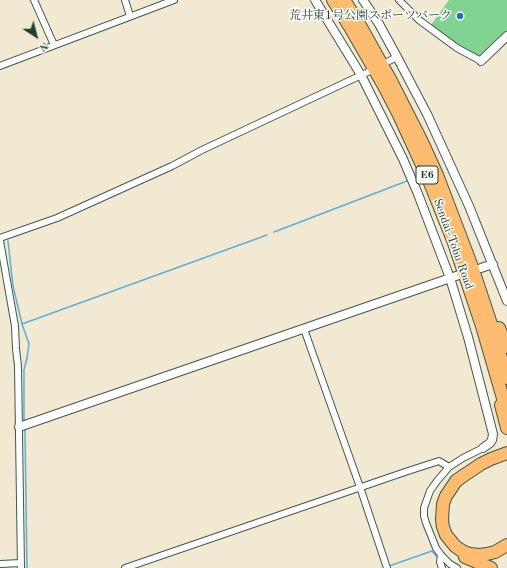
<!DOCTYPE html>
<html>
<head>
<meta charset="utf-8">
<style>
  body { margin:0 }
  #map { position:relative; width:507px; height:568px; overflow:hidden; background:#f2e9d2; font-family:"Old Standard TT",serif }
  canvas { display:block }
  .north { position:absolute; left:16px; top:16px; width:40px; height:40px; -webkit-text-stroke:3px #fdfcf7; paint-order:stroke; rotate:144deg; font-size:11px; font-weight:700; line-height:16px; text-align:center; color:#1f3d34 }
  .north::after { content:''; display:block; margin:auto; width:14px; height:18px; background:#1f3d34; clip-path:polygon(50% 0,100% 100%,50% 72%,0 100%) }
</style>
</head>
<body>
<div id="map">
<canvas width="507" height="568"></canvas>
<div class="north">N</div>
</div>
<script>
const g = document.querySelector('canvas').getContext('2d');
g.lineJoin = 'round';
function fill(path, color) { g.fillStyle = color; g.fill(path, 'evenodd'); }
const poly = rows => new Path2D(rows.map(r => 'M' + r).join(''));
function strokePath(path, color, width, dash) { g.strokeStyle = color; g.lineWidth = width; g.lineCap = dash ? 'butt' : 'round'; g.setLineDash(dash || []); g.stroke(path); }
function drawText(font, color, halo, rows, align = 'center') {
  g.font = font + ' "Old Standard TT","Noto Serif JP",serif'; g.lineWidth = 3; g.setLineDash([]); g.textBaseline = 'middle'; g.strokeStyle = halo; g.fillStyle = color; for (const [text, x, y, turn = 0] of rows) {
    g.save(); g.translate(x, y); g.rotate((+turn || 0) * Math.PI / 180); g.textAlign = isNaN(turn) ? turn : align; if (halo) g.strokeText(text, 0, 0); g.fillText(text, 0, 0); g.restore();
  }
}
fill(poly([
  [449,0,507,0,507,33,483,55,478,56,459,46,431,25]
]), '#82d292');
strokePath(poly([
  [274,232,407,181],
  [8,241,13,286,22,324,29,344,27,358,24,370,24,420],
  [22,324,267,235],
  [25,430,27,568],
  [389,566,432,551,439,559]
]), '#5eaed8', 1.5);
const minor = poly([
  [34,0,54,45],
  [125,0,130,16],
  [399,0,419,20,457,48,481,61],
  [387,62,397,57],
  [0,66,174,0],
  [0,238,57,218,172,166,202,150,370,71],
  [0,241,15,326,16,349,18,366,21,568],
  [304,329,360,487,387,568],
  [441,555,440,562,442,568],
  [0,564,21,563],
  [125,568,408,471,439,461,449,467],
  [457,568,450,564,441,555,436,548,426,523,424,516,424,508,430,491,437,481,449,467,463,458,483,448]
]);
const tertiary = poly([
  [315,0,361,75,403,159,418,194,450,278,468,337,493,434,492,440,490,443,483,448],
  [363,0,379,24,397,57,427,114,469,206,507,301],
  [481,61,507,36],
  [481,268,493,264],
  [19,427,459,275]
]);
const motorway = poly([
  [333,0,350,27,384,86,399,115,428,178,454,243,482,326,507,412],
  [344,0,358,22,391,81,422,142,437,175,472,267,491,324,507,378],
  [499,328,507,347],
  [501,405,507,428],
  [507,453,491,459,481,464,463,476,456,481,446,496,443,504,442,520,443,527,446,535,455,546,462,551,470,554,479,555,487,554,495,552,507,545],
  [465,557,491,568]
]);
strokePath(minor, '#3f574c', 8);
strokePath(tertiary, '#3f574c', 10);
strokePath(motorway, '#3f574c', 14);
strokePath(minor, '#fff', 6);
strokePath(tertiary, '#fff', 8);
strokePath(motorway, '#fdbc6f', 12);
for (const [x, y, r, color] of [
  [460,16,4,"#1f6fb2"]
]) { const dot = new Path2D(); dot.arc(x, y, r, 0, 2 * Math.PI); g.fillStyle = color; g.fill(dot); strokePath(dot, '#fdfcf7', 1.5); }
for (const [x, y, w] of [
  [427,175,22]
]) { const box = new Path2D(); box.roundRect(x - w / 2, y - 9, w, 18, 3); g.fillStyle = '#fdfcf7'; g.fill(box); strokePath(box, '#1f3d34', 1); }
drawText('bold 11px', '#1f3d34', null, [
  ["E6",427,175]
]);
drawText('12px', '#1f3d34', '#fdfcf7', [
  ["荒井東1号公園スポーツパーク",452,16]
], 'right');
drawText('12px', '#1f3d34', '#fdfcf7', [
  ["Sendai-Tobu Road",453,244,70]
]);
</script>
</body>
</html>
